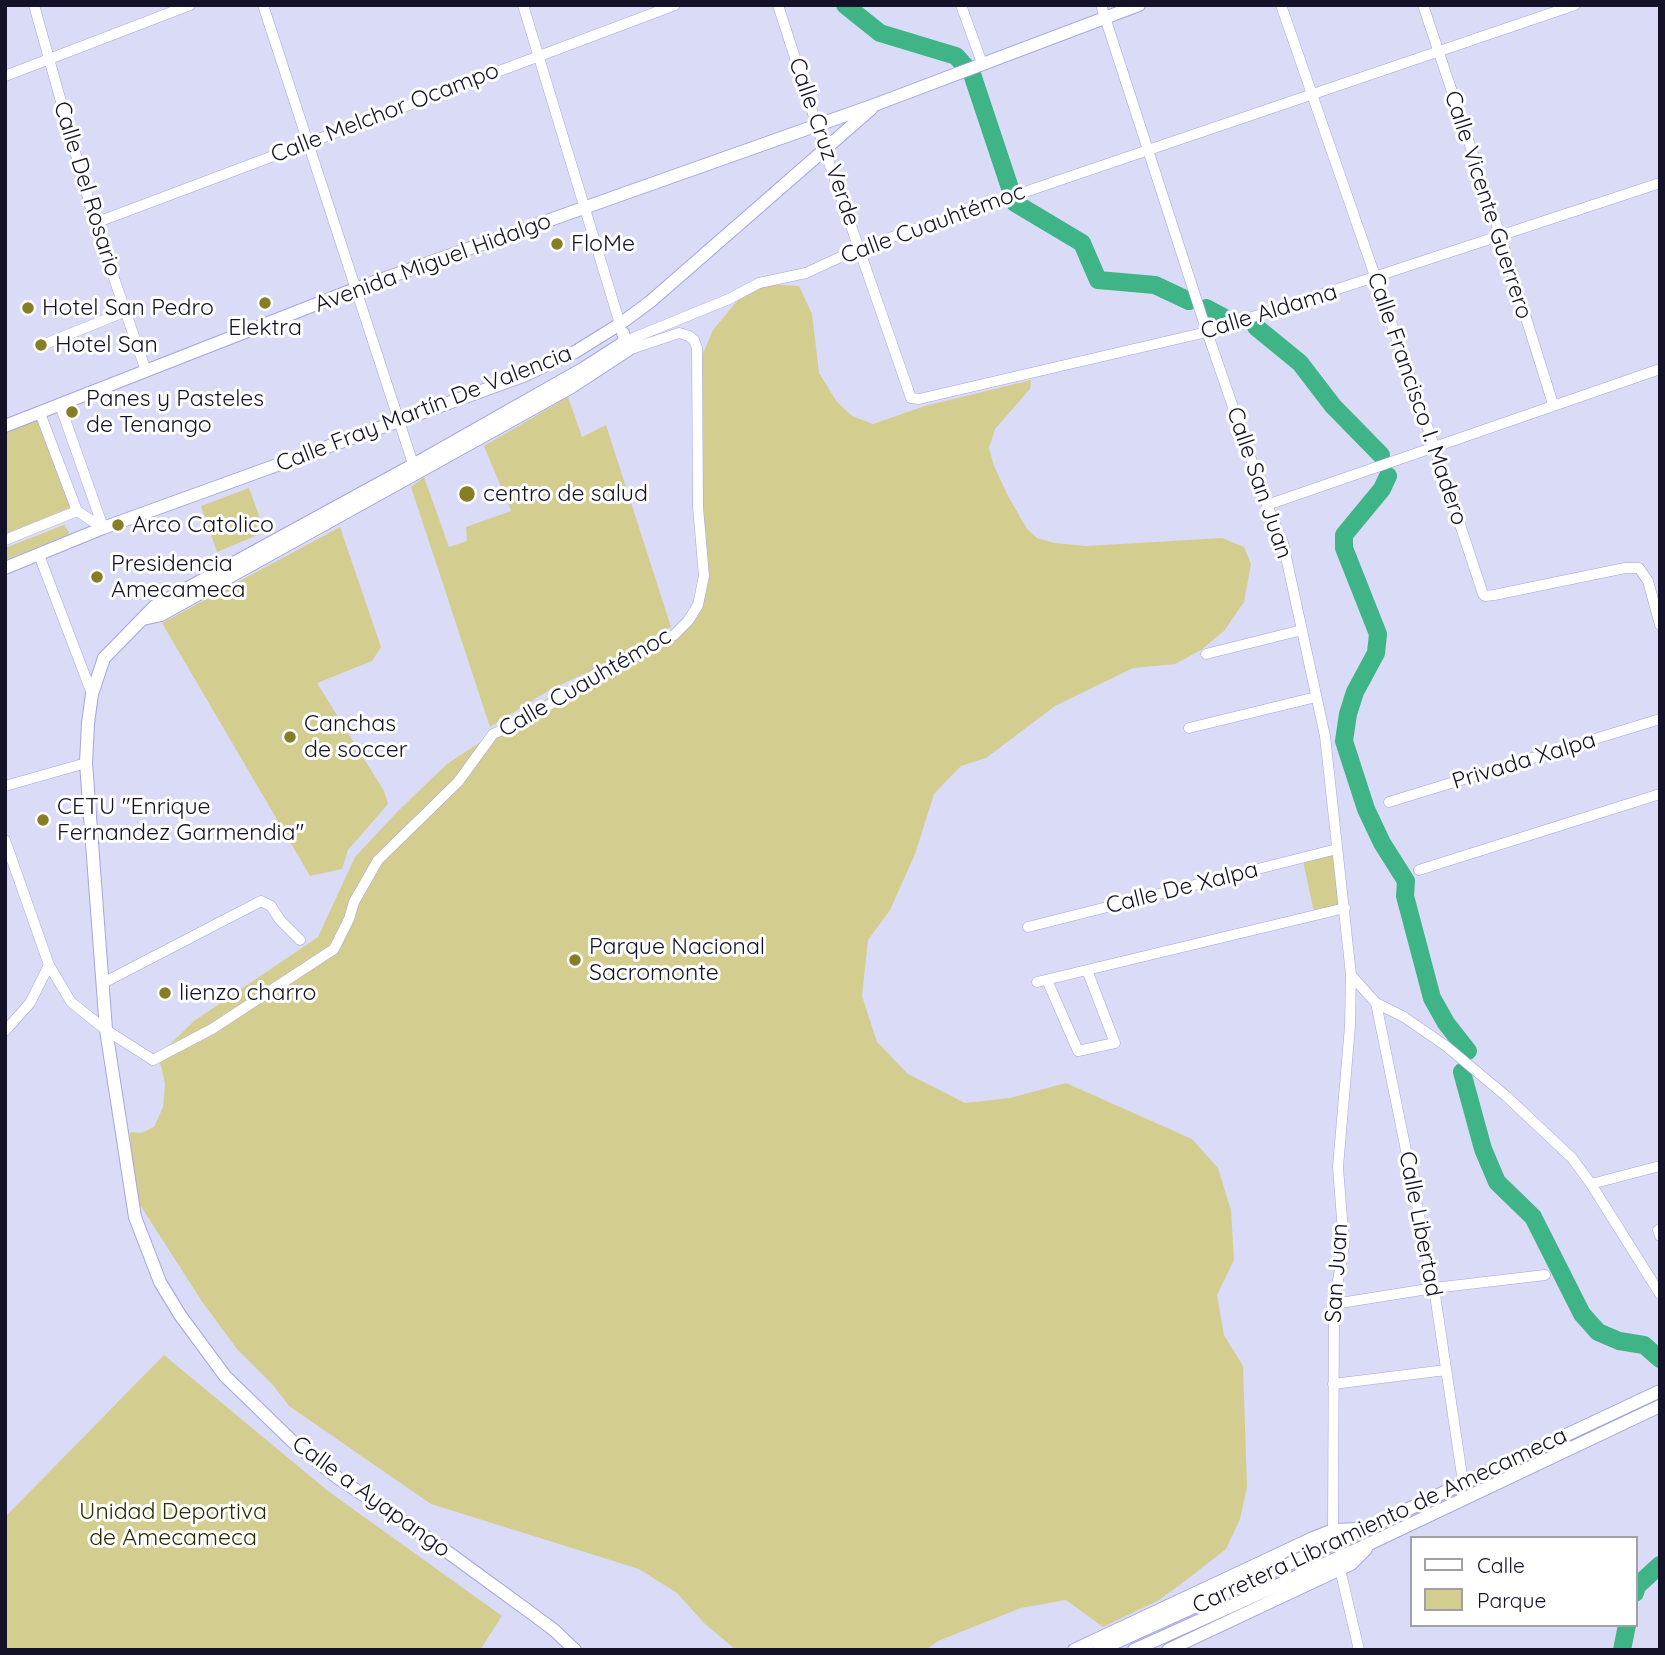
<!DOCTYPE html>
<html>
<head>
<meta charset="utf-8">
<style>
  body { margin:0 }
  #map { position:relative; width:1665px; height:1655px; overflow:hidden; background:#dadbf6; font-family:Quicksand,sans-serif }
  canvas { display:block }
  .frame { position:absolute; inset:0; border:7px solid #131229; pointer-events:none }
  .legend { position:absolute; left:1410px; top:1536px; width:228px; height:91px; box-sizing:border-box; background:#fff; border:2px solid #a1a0a9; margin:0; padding:9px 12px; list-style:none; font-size:21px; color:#131229 }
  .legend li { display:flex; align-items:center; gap:14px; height:35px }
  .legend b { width:35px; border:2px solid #a1a0a9 }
</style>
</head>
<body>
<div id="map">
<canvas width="1665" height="1655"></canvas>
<div class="frame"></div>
<ul class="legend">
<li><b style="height:9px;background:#fff"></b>Calle</li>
<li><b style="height:19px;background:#d3ce90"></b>Parque</li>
</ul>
</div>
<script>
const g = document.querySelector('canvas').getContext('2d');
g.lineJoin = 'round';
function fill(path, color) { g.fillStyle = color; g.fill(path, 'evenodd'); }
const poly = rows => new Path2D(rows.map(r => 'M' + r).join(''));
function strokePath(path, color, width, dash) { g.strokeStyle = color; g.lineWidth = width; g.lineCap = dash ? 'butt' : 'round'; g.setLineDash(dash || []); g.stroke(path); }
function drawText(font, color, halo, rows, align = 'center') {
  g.font = font + ' Quicksand,sans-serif'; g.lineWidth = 6; g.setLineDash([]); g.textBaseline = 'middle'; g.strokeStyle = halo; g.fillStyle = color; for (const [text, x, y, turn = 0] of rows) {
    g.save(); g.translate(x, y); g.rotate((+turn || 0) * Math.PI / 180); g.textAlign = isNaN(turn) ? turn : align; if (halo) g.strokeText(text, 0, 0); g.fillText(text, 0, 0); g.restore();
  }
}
fill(poly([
  [762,284,799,286,812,314,819,373,837,402,852,416,873,424,925,406,1031,380,1030,389,995,429,989,448,994,466,1008,496,1027,529,1037,538,1054,543,1087,546,1222,538,1244,547,1251,564,1244,602,1224,631,1201,650,1175,664,1133,668,1055,706,986,758,961,766,934,794,915,854,890,910,868,940,862,996,877,1042,908,1074,965,1103,1010,1098,1066,1083,1192,1139,1218,1168,1231,1210,1234,1260,1217,1295,1224,1335,1243,1366,1247,1487,1240,1519,1226,1549,1185,1581,1159,1600,1103,1627,1066,1600,1021,1608,938,1641,926,1650,736,1650,704,1623,677,1593,639,1569,431,1504,289,1406,273,1385,237,1349,203,1303,133,1194,130,1132,141,1133,154,1127,163,1107,165,1084,161,1066,157,1057,194,1021,318,937,355,857,398,811,447,764,554,694,631,658,674,631,697,602,701,584,701,358,713,330,737,301,754,287],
  [568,397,582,437,606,425,671,627,619,658,551,689,490,727,411,487,424,477,449,547,467,541,466,527,511,511,484,446],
  [38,417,72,507,5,534,5,431],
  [249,488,265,532,217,552,201,506],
  [64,525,69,532,68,535,5,560,5,548],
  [340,527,381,647,372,661,317,683,384,791,388,804,348,850,342,869,310,876,162,623],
  [1334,853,1339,906,1314,912,1303,861],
  [164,1355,328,1491,502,1616,480,1650,5,1650,5,1517]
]), '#d3ce90');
strokePath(poly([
  [845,5,880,33,956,56,972,74,1015,203,1082,243,1098,280,1155,285,1189,301],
  [1206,308,1223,317],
  [1256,327,1300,363,1333,406,1381,455],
  [1388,476,1382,489,1344,535,1344,548,1378,634,1376,653,1355,692,1348,714,1344,741,1366,809,1382,843,1406,881,1405,896,1432,998,1446,1023,1468,1051],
  [1462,1072,1483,1149,1497,1182,1533,1217,1582,1314,1598,1332,1619,1341,1644,1345,1660,1359],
  [1635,1593,1637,1586,1660,1565],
  [1622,1650,1627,1625]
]), '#3fb487', 18);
const minor = poly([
  [34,5,95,223,146,371],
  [263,5,415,470],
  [523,5,620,324],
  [778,5,825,151,911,398,919,399,1207,332,1660,183],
  [961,5,982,63],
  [1101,5,1207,332,1267,505,1283,543,1325,736,1351,975,1350,1026,1338,1167,1344,1245,1334,1304,1333,1530],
  [1281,5,1434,446,1483,594,1485,596,1494,595,1625,568,1639,568,1648,581,1660,625],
  [1423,5,1500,235,1553,404],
  [5,76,190,5],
  [95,223,675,5],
  [626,341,729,299,759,283,806,273,860,248,1575,5],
  [40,346,124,312],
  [60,405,103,527],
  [40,413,77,511,103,528],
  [1267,505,1660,369],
  [5,540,77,511],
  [39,555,92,694],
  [1206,654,1302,630],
  [1189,728,1316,697],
  [5,786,86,763],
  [1389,802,1660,719],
  [5,840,49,965,71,1002,106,1030,153,1060,212,1029,334,949,349,919,354,902,378,860,458,782,493,734,528,719,594,675,674,635,688,621,698,605,704,576,698,507,697,348,694,340,689,336,679,333,628,350],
  [1419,870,1660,794],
  [1028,927,1337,849],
  [1351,975,1376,1003,1434,1288,1463,1482],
  [1047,980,1078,1051,1115,1043,1087,970],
  [1037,982,1345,908],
  [103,983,261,901,271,906,280,920,300,940],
  [1376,1003,1404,1017,1446,1046,1506,1096,1572,1158,1591,1184,1660,1294],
  [5,1031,30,1003,49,965],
  [1591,1184,1660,1166],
  [1658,1230,1660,1236],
  [1334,1304,1434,1288,1545,1275],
  [1333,1384,1446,1370],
  [1340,1569,1359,1650]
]);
const major = poly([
  [5,426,355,289,877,104,1139,5],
  [5,568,103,528,523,376,575,352,620,324,651,301,871,109],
  [143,619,161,615,570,388,628,350,623,333],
  [575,1650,554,1630,527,1610,438,1545,338,1478,293,1442,225,1376,180,1315,160,1282,135,1217,106,1030,86,763,88,723,92,694,104,658,155,606,413,465,584,368,626,341],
  [1074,1650,1313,1538,1333,1530,1359,1529],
  [1099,1650,1366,1529,1660,1391],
  [1134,1650,1371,1543,1660,1406],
  [1168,1650,1351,1564,1366,1549]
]);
strokePath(minor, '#a4a4e3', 11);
strokePath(major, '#a4a4e3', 14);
strokePath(minor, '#fff', 10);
strokePath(major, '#fff', 12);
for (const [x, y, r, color] of [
  [557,244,7,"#867d24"],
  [265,303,7,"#867d24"],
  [28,308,7,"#867d24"],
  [41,345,7,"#867d24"],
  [72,412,7,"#867d24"],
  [467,494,9,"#867d24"],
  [118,525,7,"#867d24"],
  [97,577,7,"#867d24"],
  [290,737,7,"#867d24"],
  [43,820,7,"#867d24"],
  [575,960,7,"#867d24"],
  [165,993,7,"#867d24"]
]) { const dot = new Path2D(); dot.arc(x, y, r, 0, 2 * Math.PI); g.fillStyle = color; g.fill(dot); strokePath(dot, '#fff', 2.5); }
drawText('23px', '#131229', '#fff', [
  ["Calle Melchor Ocampo",385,113,-21],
  ["Calle Cruz Verde",824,142,71],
  ["Calle Del Rosario",87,189,73],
  ["Calle Vicente Guerrero",1488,205,72],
  ["Calle Cuauhtémoc",933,224,-20],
  ["Avenida Miguel Hidalgo",433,263,-20],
  ["Calle Aldama",1269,312,-17],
  ["Calle Francisco I. Madero",1417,399,71],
  ["Calle Fray Martín De Valencia",424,409,-21],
  ["Calle San Juan",1259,483,71],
  ["Calle Cuauhtémoc",585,683,-30],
  ["Privada Xalpa",1524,761,-17],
  ["Calle De Xalpa",1182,888,-14],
  ["Calle Libertad",1420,1224,79],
  ["San Juan",1337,1273,-86],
  ["Calle a Ayapango",371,1497,36],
  ["Carretera Libramiento de Amecameca",1380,1521,-25]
]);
drawText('23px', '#131229', '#fff', [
  ["FloMe",571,244],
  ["Hotel San Pedro",42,308],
  ["Elektra",265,328,"center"],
  ["Hotel San",55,345],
  ["Panes y Pasteles",86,399],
  ["de Tenango",86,425],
  ["centro de salud",483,494],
  ["Arco Catolico",132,525],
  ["Presidencia",111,564],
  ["Amecameca",111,590],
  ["Canchas",304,724],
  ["de soccer",304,750],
  ["CETU \"Enrique",57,807],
  ["Fernandez Garmendia\"",57,833],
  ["Parque Nacional",589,947],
  ["Sacromonte",589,973],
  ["lienzo charro",179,993]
], 'left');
drawText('23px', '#2f2b00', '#fff', [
  ["Unidad Deportiva",173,1512],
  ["de Amecameca",173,1538]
]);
</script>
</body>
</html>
